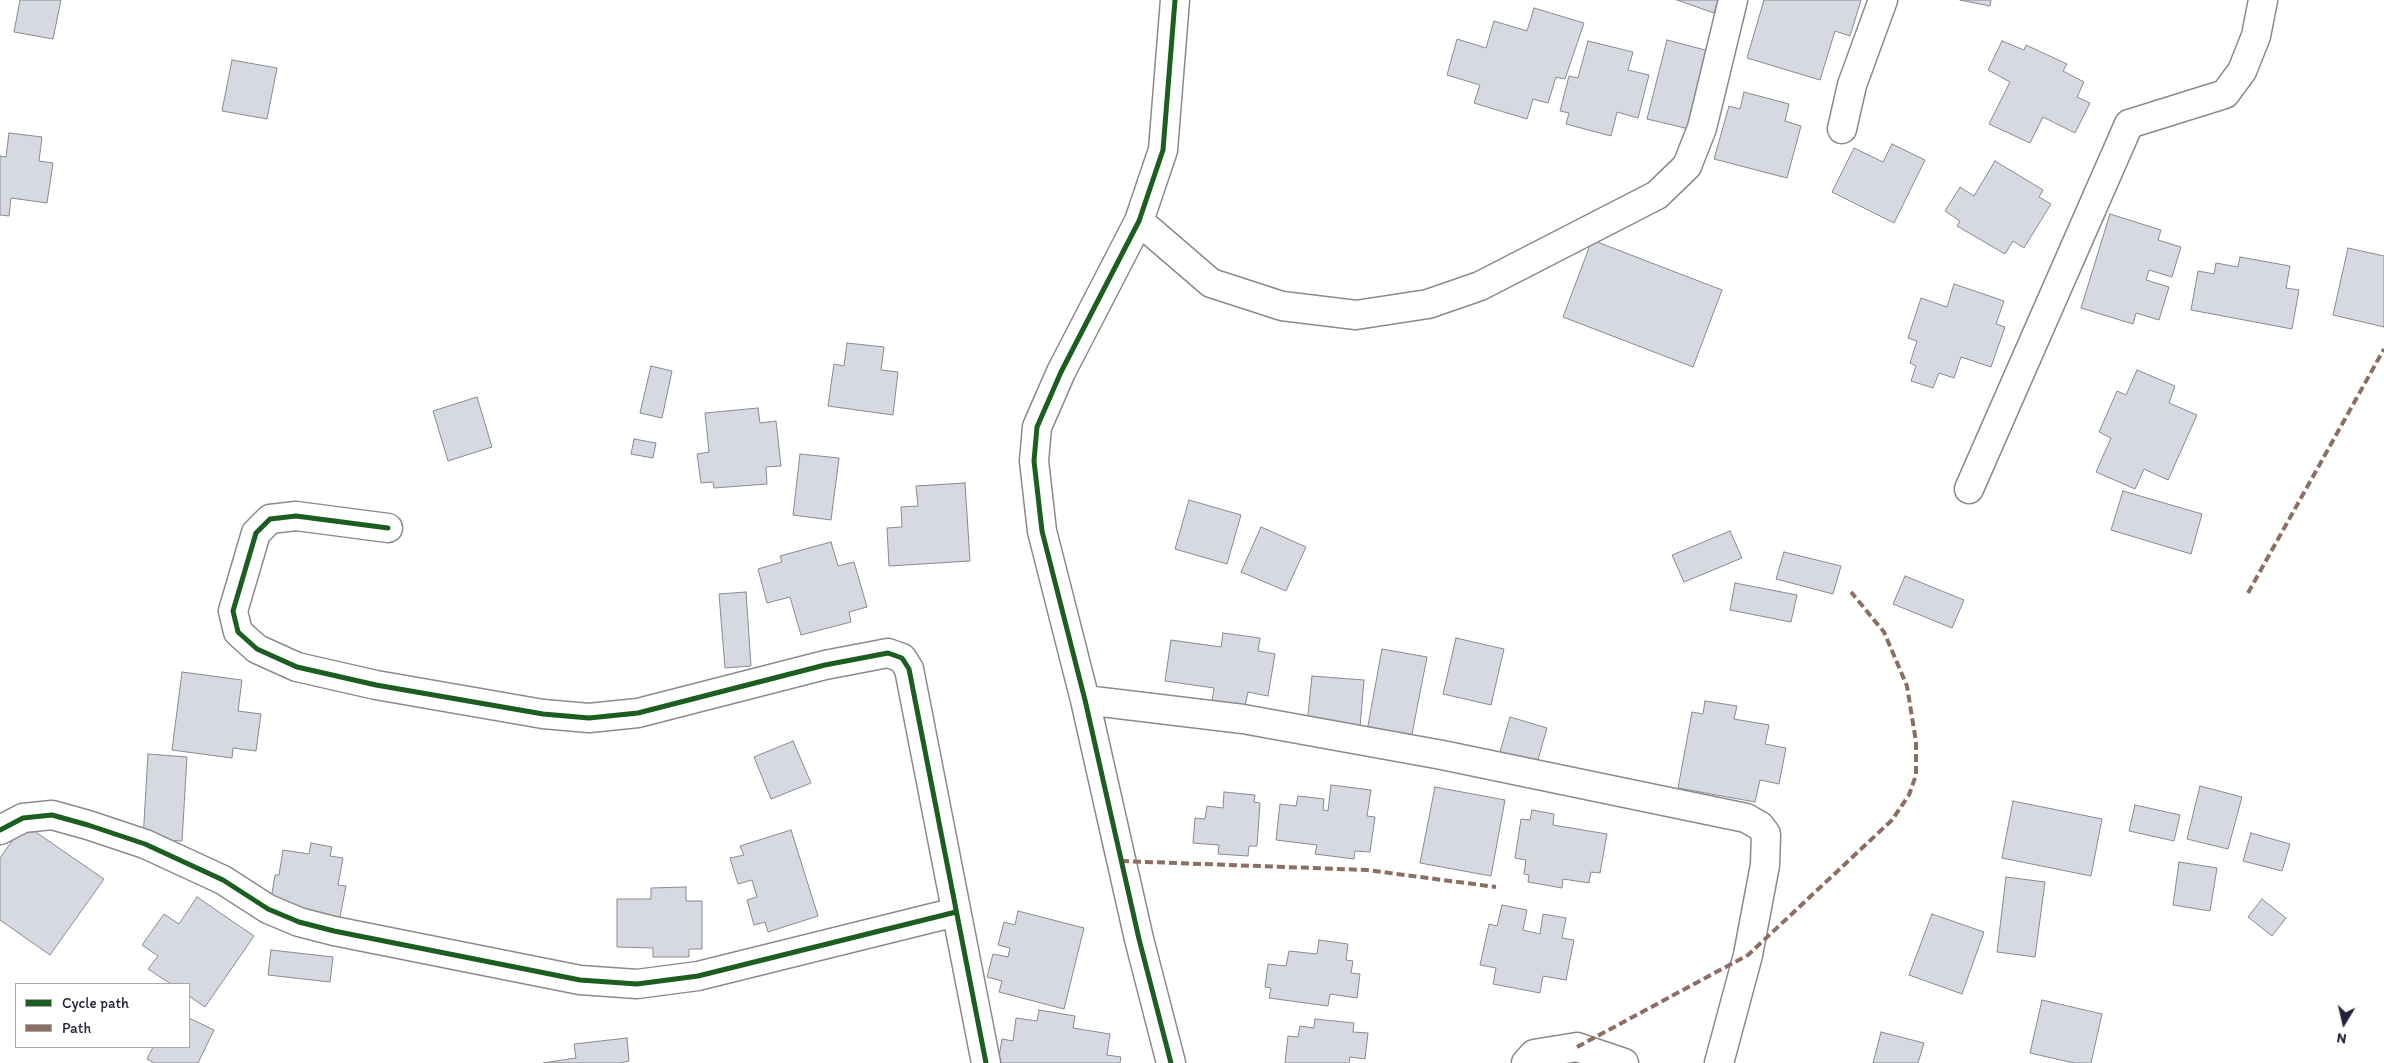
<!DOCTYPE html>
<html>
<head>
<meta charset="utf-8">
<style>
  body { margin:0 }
  #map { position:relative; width:2384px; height:1063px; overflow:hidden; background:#fff; font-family:Itim,sans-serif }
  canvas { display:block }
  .legend { position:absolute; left:15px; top:983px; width:175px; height:65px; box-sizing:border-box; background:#fff; border:1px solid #a7a7b1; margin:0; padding:6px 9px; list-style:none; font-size:15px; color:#22223b }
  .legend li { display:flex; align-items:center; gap:10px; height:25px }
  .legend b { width:25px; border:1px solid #a7a7b1 }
  .north { position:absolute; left:2319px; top:998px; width:50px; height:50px; -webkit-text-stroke:4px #fff; paint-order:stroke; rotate:189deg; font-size:14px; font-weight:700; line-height:20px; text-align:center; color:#22223b }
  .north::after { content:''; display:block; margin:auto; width:18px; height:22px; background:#22223b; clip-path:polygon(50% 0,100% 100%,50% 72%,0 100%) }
</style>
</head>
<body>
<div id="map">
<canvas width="2384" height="1063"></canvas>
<ul class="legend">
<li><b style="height:6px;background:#1b5e20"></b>Cycle path</li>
<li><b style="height:6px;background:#8d6e63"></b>Path</li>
</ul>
<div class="north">N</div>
</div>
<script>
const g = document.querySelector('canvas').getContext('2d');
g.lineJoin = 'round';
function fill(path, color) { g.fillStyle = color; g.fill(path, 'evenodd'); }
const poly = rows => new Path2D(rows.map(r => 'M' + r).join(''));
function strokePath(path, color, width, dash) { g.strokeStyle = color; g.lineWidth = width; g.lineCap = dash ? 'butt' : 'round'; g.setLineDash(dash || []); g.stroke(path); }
const building = poly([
  [20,0,61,0,53,39,14,32,20,0],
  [1677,0,1718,0,1714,13,1677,0],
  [1764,0,1861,0,1850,36,1835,31,1820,80,1747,58,1764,0],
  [1960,0,1991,0,1990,6,1960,0],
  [1534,8,1584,23,1565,79,1556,77,1548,103,1533,99,1527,119,1474,103,1480,85,1447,75,1457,39,1486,48,1494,21,1527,31,1534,8],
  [1667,40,1709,51,1689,129,1647,119,1667,40],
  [1588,41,1633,52,1628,70,1649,75,1638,118,1617,112,1611,136,1566,124,1569,113,1560,111,1569,76,1578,78,1588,41],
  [2002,41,2024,50,2026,45,2067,64,2063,71,2084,82,2077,97,2090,103,2075,133,2043,117,2030,143,1989,124,2010,82,1988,70,2002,41],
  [232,60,277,68,267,119,222,111,232,60],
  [1744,92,1789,104,1785,121,1801,126,1787,178,1714,159,1729,106,1740,109,1744,92],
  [9,133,42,137,39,161,53,163,47,203,11,198,9,216,0,215,0,156,6,157,9,133],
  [1892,144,1925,160,1894,223,1832,192,1854,148,1883,162,1892,144],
  [1995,161,2043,190,2039,197,2051,204,2024,248,2013,241,2005,254,1957,226,1960,221,1945,211,1960,187,1974,196,1995,161],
  [2110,214,2161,230,2158,240,2181,247,2172,277,2149,270,2146,280,2169,287,2159,320,2136,313,2133,324,2081,308,2110,214],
  [1592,240,1722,290,1693,367,1563,317,1592,240],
  [2348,248,2384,256,2384,327,2333,315,2348,248],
  [2240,257,2290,266,2286,288,2299,290,2292,329,2191,310,2198,271,2214,274,2216,263,2238,267,2240,257],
  [1954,284,2004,301,1996,324,2005,327,1991,367,1961,357,1954,378,1939,373,1933,388,1911,381,1916,366,1910,363,1917,341,1908,338,1921,298,1947,307,1954,284],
  [847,343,884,347,881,370,898,372,893,415,828,406,834,364,844,366,847,343],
  [651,366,672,371,662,418,640,413,651,366],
  [2137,370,2175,386,2169,403,2197,415,2168,480,2144,469,2135,489,2096,472,2111,438,2099,432,2117,391,2126,395,2137,370],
  [477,397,492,447,448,461,433,411,477,397],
  [758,408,760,423,776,421,781,466,766,467,767,484,714,488,713,482,701,483,697,454,709,452,705,413,758,408],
  [634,439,656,443,653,458,631,454,634,439],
  [800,454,839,458,831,520,793,515,800,454],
  [965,483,970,561,889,566,887,528,902,527,901,507,918,506,916,486,965,483],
  [2123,491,2202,514,2191,554,2111,530,2123,491],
  [1189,500,1241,515,1227,564,1175,549,1189,500],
  [1261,527,1306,547,1286,591,1241,572,1261,527],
  [1730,531,1742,558,1684,582,1672,555,1730,531],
  [831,542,838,566,854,562,867,607,849,612,851,622,801,635,790,597,767,603,758,569,782,562,780,556,831,542],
  [1784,552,1841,566,1833,594,1776,579,1784,552],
  [1905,576,1964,600,1952,628,1893,604,1905,576],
  [1735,583,1797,595,1791,622,1730,610,1735,583],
  [746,592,751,666,725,668,719,594,746,592],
  [1223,633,1260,638,1258,651,1275,654,1268,696,1248,692,1245,706,1212,702,1214,688,1165,681,1171,640,1221,647,1223,633],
  [1456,638,1504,649,1491,705,1443,694,1456,638],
  [1382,649,1427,657,1411,739,1367,731,1382,649],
  [182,672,242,680,238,711,261,714,256,751,233,748,232,758,172,750,182,672],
  [1312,676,1364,680,1360,728,1307,724,1312,676],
  [1705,701,1737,706,1734,719,1769,725,1765,744,1786,748,1779,784,1760,780,1755,802,1678,788,1692,712,1703,714,1705,701],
  [1510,717,1547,728,1537,763,1500,752,1510,717],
  [793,741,811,783,771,799,754,757,793,741],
  [148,754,187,757,182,841,143,839,148,754],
  [1331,785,1371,790,1367,816,1375,817,1370,852,1355,851,1354,859,1315,854,1317,845,1276,840,1280,804,1296,806,1298,796,1324,799,1323,810,1328,811,1331,785],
  [2200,786,2242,797,2228,849,2187,839,2200,786],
  [1435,787,1505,800,1491,876,1420,863,1435,787],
  [1224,792,1255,795,1254,802,1260,803,1257,846,1249,846,1248,856,1218,854,1219,845,1193,843,1195,818,1205,819,1207,806,1223,808,1224,792],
  [2013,801,2102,819,2091,876,2002,858,2013,801],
  [2135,805,2180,815,2174,841,2129,831,2135,805],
  [1532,810,1554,814,1553,825,1607,834,1600,873,1591,872,1589,883,1563,879,1562,888,1528,882,1529,875,1524,874,1526,860,1515,858,1521,819,1530,820,1532,810],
  [24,824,104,879,50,955,0,920,0,858,24,824],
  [791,830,818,916,768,932,765,922,754,925,747,900,757,897,752,880,738,884,730,858,744,855,740,846,791,830],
  [2251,833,2290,844,2282,871,2243,861,2251,833],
  [311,843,332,847,330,856,343,858,338,885,346,886,340,917,270,905,275,875,279,875,283,850,309,854,311,843],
  [2179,862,2217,868,2210,911,2173,905,2179,862],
  [2006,877,2045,882,2035,957,1997,952,2006,877],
  [686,887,686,901,702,901,702,949,689,949,689,957,653,957,653,948,617,947,617,899,651,899,651,888,686,887],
  [197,897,254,936,205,1007,189,996,189,984,171,984,148,969,158,956,142,945,164,914,179,924,197,897],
  [2262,899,2286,918,2272,936,2248,917,2262,899],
  [1502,905,1527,910,1523,930,1540,934,1543,914,1566,918,1562,938,1574,940,1566,980,1543,976,1540,993,1493,984,1496,968,1480,965,1489,924,1497,926,1502,905],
  [1018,911,1084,928,1064,1009,999,992,1002,981,987,977,993,954,1008,957,1010,948,998,945,1004,922,1015,925,1018,911],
  [1932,914,1984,932,1962,994,1909,975,1932,914],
  [1319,940,1348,944,1346,960,1353,961,1351,973,1360,974,1357,998,1330,994,1328,1006,1269,998,1271,988,1265,987,1268,964,1286,966,1289,951,1317,954,1319,940],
  [271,950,333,957,330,982,268,975,271,950],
  [2042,1000,2102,1014,2091,1063,2074,1063,2030,1053,2042,1000],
  [1039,1010,1075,1016,1073,1028,1110,1034,1107,1055,1121,1057,1120,1063,998,1063,1002,1039,1013,1041,1016,1018,1037,1021,1039,1010],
  [189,1018,214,1030,198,1063,154,1063,147,1059,153,1047,189,1047,189,1018],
  [1315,1019,1354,1023,1353,1032,1368,1033,1365,1059,1350,1057,1349,1063,1285,1063,1288,1036,1298,1037,1300,1026,1314,1028,1315,1019],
  [1881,1032,1924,1043,1918,1063,1873,1063,1881,1032],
  [627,1038,629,1061,620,1063,543,1063,576,1058,574,1044,627,1038]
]);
fill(building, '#d6d9e2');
strokePath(building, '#8a8a8f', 1);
const minor = poly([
  [1842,129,1852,85,1883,0],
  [1139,221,1211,283,1282,306,1356,315,1428,304,1480,286,1657,195,1687,166,1702,128,1733,0],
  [1969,489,2129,124,2225,94,2242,71,2256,36,2263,0],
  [388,528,296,516,270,519,256,533,233,611,238,632,257,649,297,667,376,685,543,714,589,718,638,713,825,665,888,653,902,658,909,669,986,1063],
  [1085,700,1243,719,1442,755,1746,818,1760,826,1766,834,1765,865,1748,955,1719,1063],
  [0,830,23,818,52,815,88,825,145,844,223,880,268,909,299,922,334,931,580,980,637,984,698,976,956,912],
  [1171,1063,1139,939,1085,700,1042,531,1034,461,1037,427,1061,372,1139,221,1163,150,1175,0],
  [1526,1063,1534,1054,1577,1047,1624,1063]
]);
strokePath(minor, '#8a8a8f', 31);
strokePath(minor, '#fff', 28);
strokePath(poly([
  [2248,593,2384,349],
  [1121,861,1367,870,1496,887],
  [1577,1047,1748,955,1892,820,1909,795,1916,775,1916,742,1907,686,1884,632,1851,592]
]), '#8d6e63', 4, [8, 4]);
strokePath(poly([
  [388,528,296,516,270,519,256,533,233,611,238,632,257,649,297,667,376,685,543,714,589,718,638,713,825,665,888,653,902,658,909,669,986,1063],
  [0,830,23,818,52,815,88,825,145,844,223,880,268,909,299,922,334,931,580,980,637,984,698,976,956,912],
  [1171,1063,1139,939,1085,700,1042,531,1034,461,1037,427,1061,372,1139,221,1163,150,1175,0]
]), '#1b5e20', 5);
</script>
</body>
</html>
